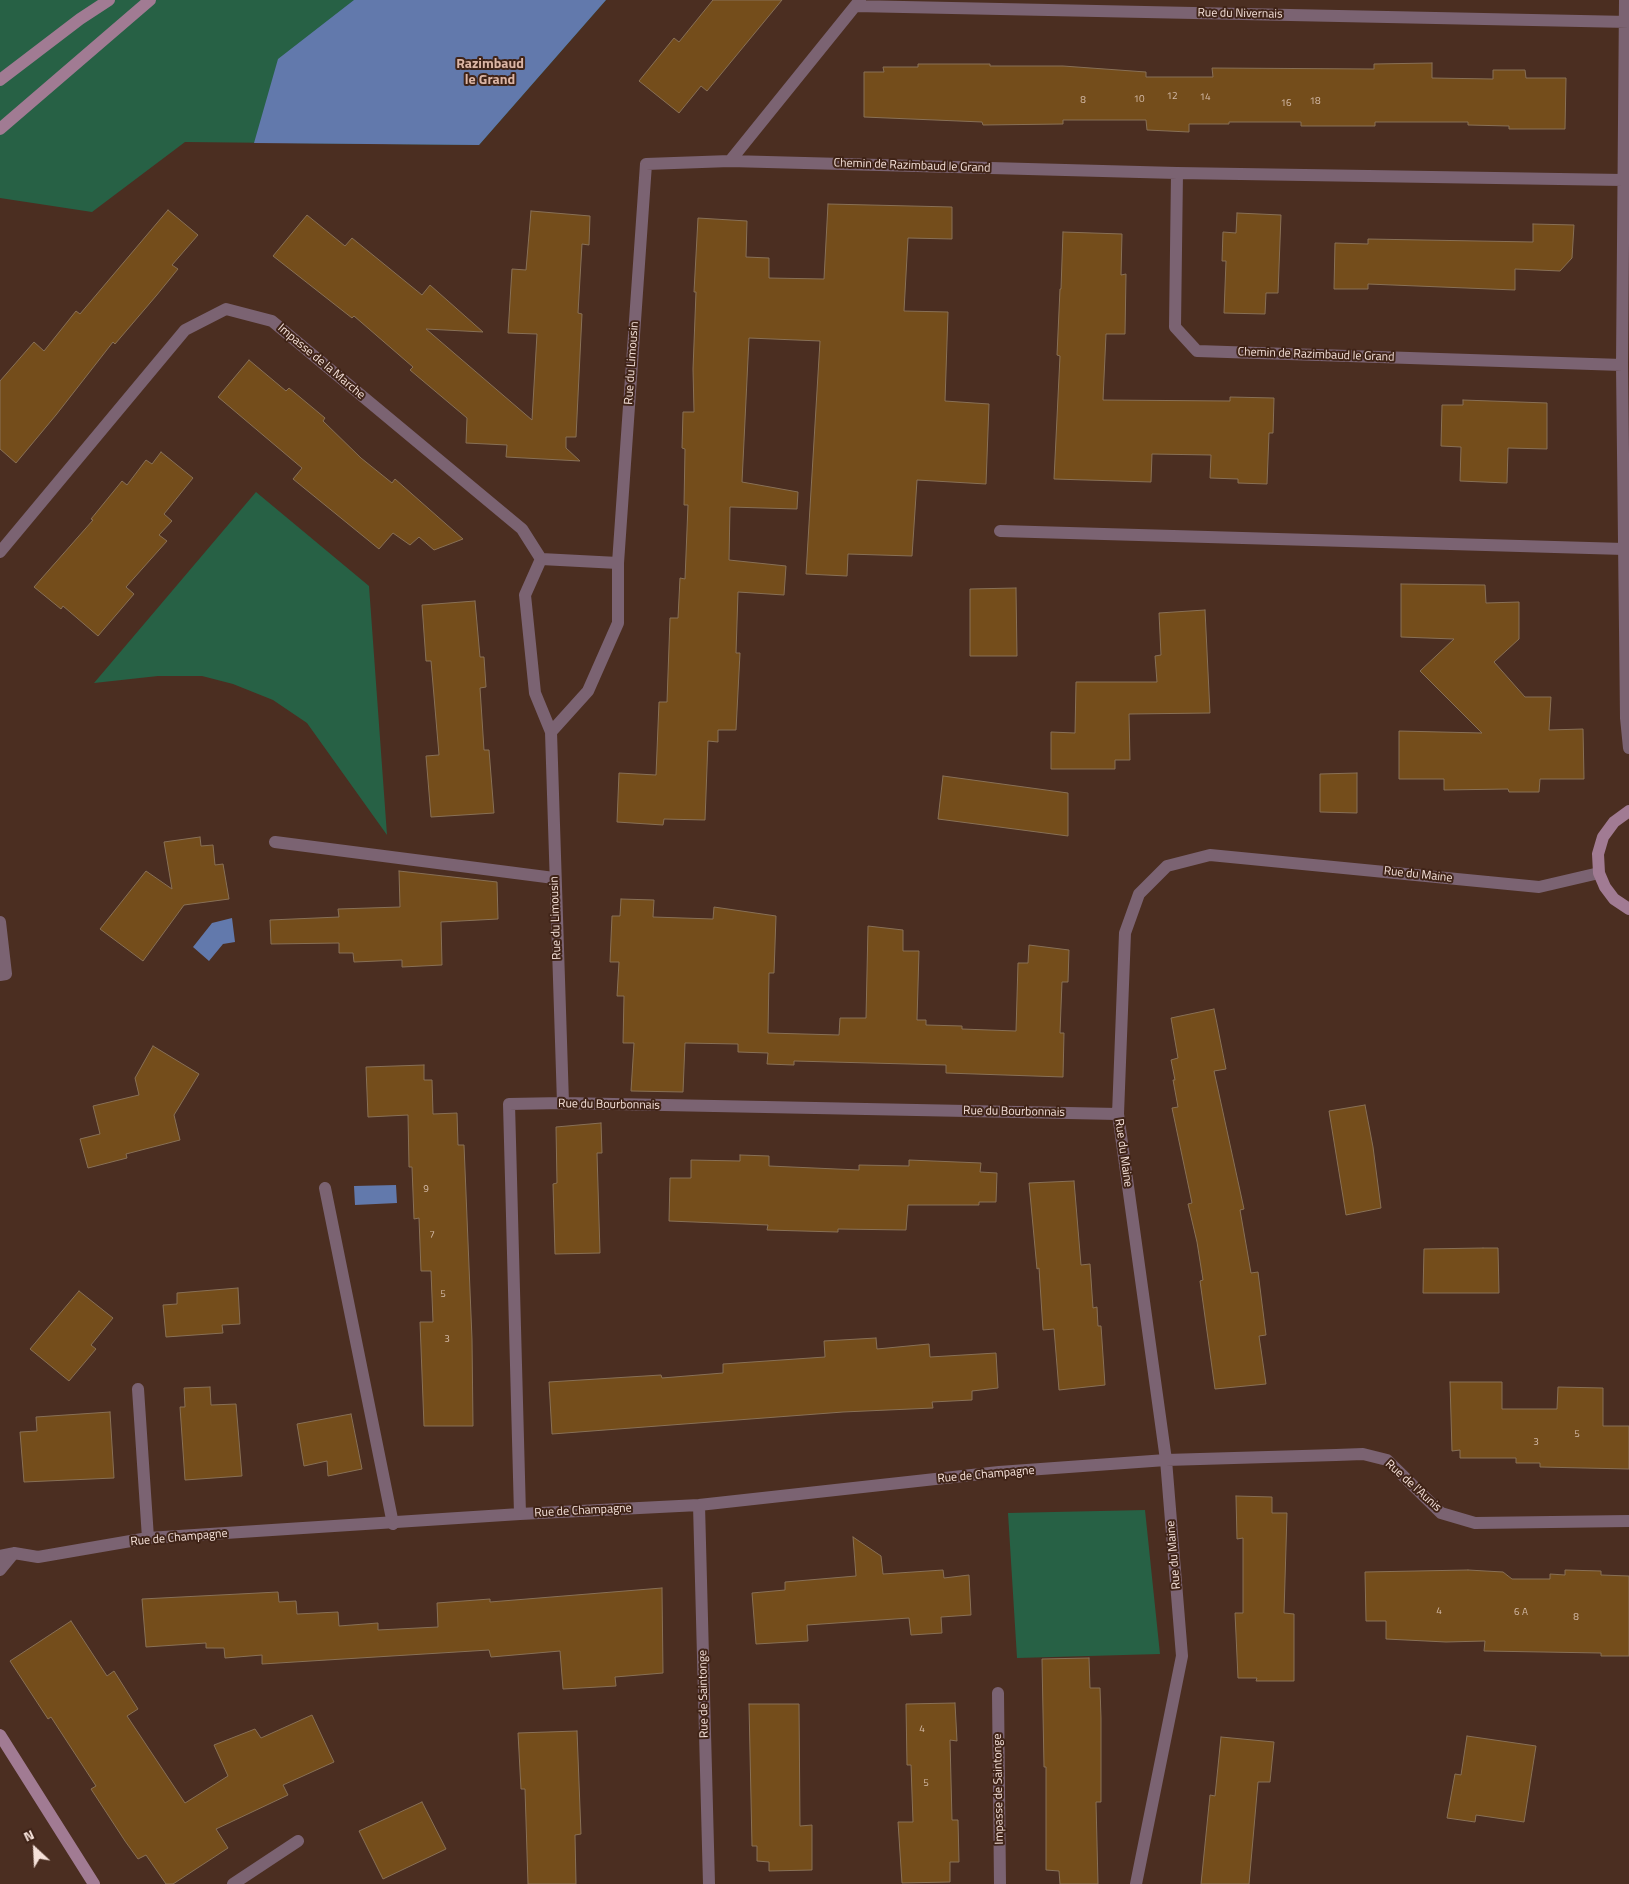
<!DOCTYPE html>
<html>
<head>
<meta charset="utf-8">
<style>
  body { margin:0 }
  #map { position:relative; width:1629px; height:1884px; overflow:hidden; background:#4b2e21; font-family:"Titillium Web",sans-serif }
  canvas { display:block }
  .north { position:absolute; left:10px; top:1824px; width:50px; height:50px; -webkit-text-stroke:4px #402418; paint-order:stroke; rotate:335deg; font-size:14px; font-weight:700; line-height:20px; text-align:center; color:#f5e1d9 }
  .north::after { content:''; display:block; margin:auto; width:18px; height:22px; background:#f5e1d9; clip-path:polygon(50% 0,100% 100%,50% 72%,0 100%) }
</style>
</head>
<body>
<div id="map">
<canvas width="1629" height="1884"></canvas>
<div class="north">N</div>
</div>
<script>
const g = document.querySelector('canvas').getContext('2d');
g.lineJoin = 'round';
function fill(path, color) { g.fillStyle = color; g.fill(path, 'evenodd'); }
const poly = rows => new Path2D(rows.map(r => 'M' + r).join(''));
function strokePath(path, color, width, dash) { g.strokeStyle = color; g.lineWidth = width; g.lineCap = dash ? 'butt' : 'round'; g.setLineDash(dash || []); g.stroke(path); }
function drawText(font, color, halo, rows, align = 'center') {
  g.font = font + ' "Titillium Web",sans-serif'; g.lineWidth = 4; g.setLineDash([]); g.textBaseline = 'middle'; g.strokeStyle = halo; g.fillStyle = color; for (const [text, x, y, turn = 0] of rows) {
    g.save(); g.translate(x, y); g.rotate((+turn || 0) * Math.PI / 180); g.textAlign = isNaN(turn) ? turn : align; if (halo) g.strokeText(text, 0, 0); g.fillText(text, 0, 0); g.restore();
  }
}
fill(poly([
  [0,0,606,0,479,145,185,142,92,212,0,198],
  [256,492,369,586,387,835,307,723,273,700,233,684,202,676,158,676,94,683],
  [1145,1510,1160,1654,1017,1658,1008,1513]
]), '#276145');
fill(poly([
  [354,0,606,0,479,145,254,143,278,59],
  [232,918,235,942,223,944,209,961,193,947,212,923],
  [396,1185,397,1203,355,1205,354,1186]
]), '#6279ac');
const building = poly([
  [713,0,782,0,707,91,701,86,679,113,639,81,674,38,679,42,713,0],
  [1432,63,1432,78,1493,79,1493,70,1525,70,1526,78,1566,78,1565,129,1509,129,1509,126,1468,125,1468,122,1375,122,1375,126,1301,126,1301,122,1229,122,1229,124,1189,124,1189,132,1147,130,1146,120,1063,120,1063,124,983,125,982,122,864,117,864,72,884,72,883,67,918,67,918,64,990,64,990,66,1063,66,1146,72,1146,77,1213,77,1212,68,1374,69,1374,64,1432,63],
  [828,204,952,207,952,239,908,238,904,311,948,312,945,401,989,404,986,484,917,480,912,556,848,554,847,576,806,574,820,341,749,338,742,482,798,492,797,509,730,507,729,560,786,566,784,595,738,592,736,653,740,653,736,730,718,730,718,742,708,741,705,820,664,819,663,825,617,822,619,773,656,775,659,702,667,702,670,618,678,618,680,578,685,579,688,505,684,505,685,449,682,448,683,412,694,412,693,369,696,292,694,292,698,218,747,221,746,257,769,258,769,278,824,279,828,204],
  [168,210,198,235,172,265,178,269,156,296,115,344,113,342,56,415,16,463,0,449,0,381,34,342,44,351,76,311,80,314,168,210],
  [531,211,590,216,589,245,582,244,578,313,582,314,576,437,566,437,566,448,580,461,506,457,507,445,466,443,467,418,410,370,413,367,354,316,352,318,273,256,307,215,345,246,352,238,422,295,430,285,483,332,426,329,532,420,537,334,508,333,512,269,526,270,531,211],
  [1237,213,1281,215,1278,293,1266,293,1265,314,1224,313,1226,261,1222,261,1223,232,1236,233,1237,213],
  [1533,224,1574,225,1572,258,1560,271,1515,269,1515,290,1368,284,1368,289,1334,289,1335,243,1368,244,1368,239,1533,242,1533,224],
  [1063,232,1122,234,1121,275,1126,274,1125,334,1106,334,1103,400,1230,401,1230,397,1274,398,1273,433,1269,433,1267,484,1238,483,1238,479,1210,478,1211,455,1152,454,1151,482,1054,479,1060,356,1057,355,1060,289,1061,289,1063,232],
  [249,360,286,391,289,388,325,418,323,421,361,458,392,483,395,479,463,539,434,550,419,537,410,545,393,533,379,549,293,479,302,468,218,397,249,360],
  [1463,400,1547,403,1547,449,1508,448,1507,483,1460,481,1461,447,1441,446,1442,405,1463,405,1463,400],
  [161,452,193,478,164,514,172,521,159,535,167,541,126,587,134,594,98,636,63,606,61,609,34,587,93,520,91,519,122,481,127,485,146,460,152,464,161,452],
  [1401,584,1485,585,1486,603,1519,602,1519,639,1494,662,1525,697,1551,697,1549,730,1583,729,1584,779,1540,779,1539,792,1509,792,1508,789,1444,790,1444,779,1399,779,1399,731,1482,733,1420,671,1454,639,1401,637,1401,584],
  [1016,588,1017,656,970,656,970,589,1016,588],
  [475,601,480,657,484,657,486,687,480,688,484,750,489,750,494,813,431,817,426,756,439,755,431,661,426,661,422,605,475,601],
  [1205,610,1210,713,1129,714,1130,760,1115,760,1115,769,1051,769,1051,732,1075,733,1076,682,1157,682,1155,656,1161,655,1159,613,1205,610],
  [1357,773,1357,813,1320,812,1320,774,1357,773],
  [943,776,1068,793,1068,836,938,819,943,776],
  [200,837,201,846,213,845,215,865,223,864,229,899,184,905,143,961,100,929,146,871,172,889,164,842,200,837],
  [399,871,497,882,498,919,441,922,442,965,402,967,402,960,354,962,353,953,339,953,339,943,271,944,270,920,339,917,338,909,400,907,399,871],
  [621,899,654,900,653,917,713,919,714,907,776,916,774,973,769,973,768,1033,839,1035,840,1018,866,1018,868,926,903,930,903,951,919,951,917,1020,926,1020,926,1025,962,1026,962,1029,1016,1031,1018,963,1028,963,1029,945,1069,950,1068,982,1062,982,1060,1033,1064,1033,1063,1077,946,1073,946,1065,794,1061,794,1065,767,1064,768,1053,738,1052,738,1044,685,1043,683,1092,631,1091,634,1043,623,1043,624,996,617,996,619,962,610,962,612,916,620,916,621,899],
  [1214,1009,1226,1069,1214,1071,1244,1209,1240,1210,1251,1273,1258,1272,1266,1335,1259,1336,1266,1384,1215,1389,1200,1281,1203,1280,1197,1242,1188,1204,1192,1203,1172,1108,1178,1107,1173,1080,1175,1080,1171,1060,1178,1058,1171,1018,1214,1009],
  [153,1046,199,1074,174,1115,180,1140,126,1154,127,1158,88,1168,80,1139,100,1134,93,1106,139,1095,135,1078,153,1046],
  [424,1065,424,1080,432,1080,433,1114,457,1113,458,1145,464,1145,472,1339,473,1426,424,1426,420,1322,433,1322,431,1271,421,1271,419,1218,414,1219,412,1167,409,1167,408,1115,368,1117,366,1067,424,1065],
  [1365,1105,1373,1147,1381,1208,1346,1215,1329,1111,1365,1105],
  [601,1123,602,1153,597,1153,600,1253,555,1254,553,1184,557,1183,556,1127,601,1123],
  [740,1155,769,1156,769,1166,859,1170,859,1165,909,1166,909,1160,981,1163,980,1172,997,1173,996,1202,979,1202,979,1205,908,1205,906,1230,838,1229,838,1232,767,1230,768,1225,669,1221,670,1178,691,1178,691,1160,740,1161,740,1155],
  [1074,1181,1081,1265,1090,1264,1093,1308,1097,1307,1098,1326,1101,1326,1105,1385,1059,1390,1054,1329,1043,1330,1039,1268,1037,1269,1029,1183,1074,1181],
  [1483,1248,1498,1248,1499,1293,1423,1293,1424,1249,1483,1248],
  [238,1288,240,1324,222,1325,223,1333,166,1337,163,1305,177,1304,177,1293,238,1288],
  [79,1291,113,1318,91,1345,96,1349,69,1381,30,1349,79,1291],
  [876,1338,877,1349,929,1344,930,1357,996,1353,998,1388,972,1391,972,1400,932,1402,933,1408,843,1412,552,1434,549,1382,661,1375,662,1378,723,1373,723,1364,825,1357,824,1341,876,1338],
  [1450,1382,1502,1382,1502,1409,1557,1409,1558,1387,1603,1388,1603,1426,1629,1426,1629,1469,1540,1467,1540,1463,1516,1463,1516,1458,1460,1458,1460,1450,1452,1451,1450,1382],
  [210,1387,211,1405,236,1404,242,1476,185,1480,180,1407,185,1407,184,1388,210,1387],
  [110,1412,114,1478,24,1482,20,1432,37,1431,36,1417,110,1412],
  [351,1414,362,1469,328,1476,327,1461,304,1466,297,1424,351,1414],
  [1236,1496,1272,1497,1272,1513,1287,1513,1284,1613,1294,1614,1294,1681,1256,1681,1257,1678,1238,1678,1235,1613,1243,1613,1243,1538,1237,1539,1236,1496],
  [853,1537,881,1556,883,1574,943,1570,944,1578,969,1575,971,1615,941,1617,942,1633,911,1635,909,1618,807,1625,808,1641,756,1644,752,1593,785,1590,785,1582,856,1576,853,1537],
  [1468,1570,1503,1572,1512,1579,1550,1579,1550,1574,1565,1575,1565,1570,1601,1571,1601,1575,1629,1576,1629,1656,1601,1656,1601,1653,1484,1651,1485,1641,1446,1642,1386,1639,1386,1621,1366,1621,1365,1572,1468,1570],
  [662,1588,663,1673,615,1677,616,1686,563,1689,560,1651,491,1657,489,1650,262,1664,262,1655,225,1658,224,1648,206,1648,206,1643,146,1647,142,1599,278,1592,279,1602,296,1601,297,1614,338,1612,339,1626,378,1623,378,1630,438,1627,437,1603,490,1599,490,1602,662,1588],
  [71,1621,107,1676,114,1671,138,1709,127,1716,185,1803,228,1776,214,1745,255,1729,261,1738,312,1715,334,1762,283,1785,288,1795,216,1829,228,1848,173,1884,166,1884,146,1855,138,1859,125,1841,91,1789,96,1786,51,1717,48,1719,10,1661,71,1621],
  [1089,1658,1090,1688,1100,1688,1101,1718,1101,1802,1096,1802,1098,1884,1060,1884,1059,1871,1046,1870,1046,1767,1044,1767,1042,1659,1089,1658],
  [955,1703,957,1741,950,1740,952,1820,958,1820,959,1862,950,1862,950,1882,902,1883,898,1822,913,1822,911,1765,907,1765,906,1704,955,1703],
  [749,1704,799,1704,800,1826,812,1825,812,1870,769,1871,769,1862,757,1861,757,1846,752,1846,749,1704],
  [577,1731,581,1834,575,1835,576,1884,528,1884,525,1789,521,1789,518,1733,577,1731],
  [1467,1736,1536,1746,1524,1822,1476,1815,1475,1822,1447,1818,1455,1774,1461,1775,1467,1736],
  [1221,1737,1274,1742,1270,1782,1258,1782,1249,1884,1201,1884,1210,1795,1215,1796,1221,1737],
  [422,1802,446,1849,383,1879,359,1831,422,1802]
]);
fill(building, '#744d1b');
strokePath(building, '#887056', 1);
strokePath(poly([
  [1000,531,1624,549],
  [275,842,554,878],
  [0,922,6,974,0,975],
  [325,1188,393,1524],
  [138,1389,148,1538],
  [233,1884,298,1841]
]), '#7b6372', 12);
strokePath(poly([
  [1625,0,1622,365,1626,718,1629,748],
  [855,6,1629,22],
  [730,161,860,0],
  [1177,173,1175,327,1197,351,1622,365],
  [0,552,185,330,226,309,272,321,522,529,541,559],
  [541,559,618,563,618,623,588,691,551,732,535,693,525,595,541,559],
  [618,563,646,164,730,161,1177,173,1623,180],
  [551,732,563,1103],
  [699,1505,709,1884],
  [520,1514,509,1104,563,1103,1118,1114],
  [0,1556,14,1553,38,1557,148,1538,520,1514,699,1505,999,1472,1166,1460,1336,1455,1363,1454,1387,1460,1441,1513,1475,1523,1629,1521],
  [0,1570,14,1553],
  [998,1693,1000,1884],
  [1136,1884,1182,1656,1166,1460,1118,1114,1125,933,1139,894,1167,866,1210,855,1539,887,1599,873]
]), '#7b6372', 12);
strokePath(poly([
  [0,80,80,19,109,0],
  [0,129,150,0],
  [1629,811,1614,822,1603,837,1598,854,1599,873,1605,887,1614,899,1629,909],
  [0,1735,94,1884]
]), '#a17b93', 12);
drawText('10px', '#d5bcaa', null, [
  ["12",1172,97],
  ["14",1205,98],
  ["10",1139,100],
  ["8",1083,101],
  ["18",1315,102],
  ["16",1286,104],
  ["9",426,1190],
  ["7",432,1236],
  ["5",443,1295],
  ["3",447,1340],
  ["5",1577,1435],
  ["3",1536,1443],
  ["4",1439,1612],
  ["6 A",1521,1613],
  ["8",1576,1618],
  ["4",922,1730],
  ["5",926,1784]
]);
drawText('12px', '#f5e1d9', '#402418', [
  ["Rue du Nivernais",1240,14,1],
  ["Chemin de Razimbaud le Grand",912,166,2],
  ["Chemin de Razimbaud le Grand",1316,355,2],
  ["Impasse de la Marche",321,362,40],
  ["Rue du Limousin",632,363,-86],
  ["Rue du Maine",1418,875,6],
  ["Rue du Limousin",556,918,-92],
  ["Rue du Bourbonnais",609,1105,1],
  ["Rue du Bourbonnais",1014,1112,1],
  ["Rue du Maine",1123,1153,82],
  ["Rue de Champagne",986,1475,-5],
  ["Rue de l'Aunis",1413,1486,42],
  ["Rue de Champagne",583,1511,-3],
  ["Rue de Champagne",179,1538,-5],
  ["Rue du Maine",1174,1555,-95],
  ["Rue de Saintonge",704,1694,-91],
  ["Impasse de Saintonge",999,1789,-91]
]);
drawText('bold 14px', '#dbb5a5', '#402418', [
  ["Razimbaud",490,65],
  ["le Grand",490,81]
]);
</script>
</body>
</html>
